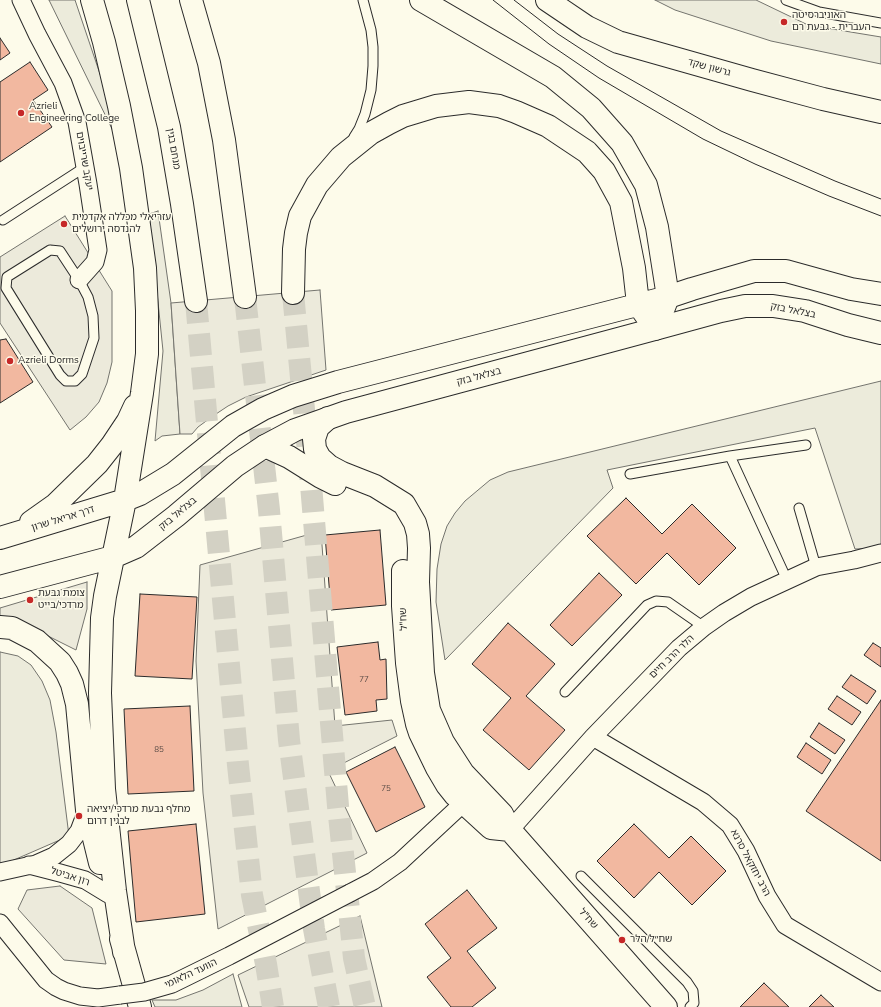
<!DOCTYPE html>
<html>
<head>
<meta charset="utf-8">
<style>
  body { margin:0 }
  canvas { display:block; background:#fdfbea }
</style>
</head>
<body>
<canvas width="881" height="1007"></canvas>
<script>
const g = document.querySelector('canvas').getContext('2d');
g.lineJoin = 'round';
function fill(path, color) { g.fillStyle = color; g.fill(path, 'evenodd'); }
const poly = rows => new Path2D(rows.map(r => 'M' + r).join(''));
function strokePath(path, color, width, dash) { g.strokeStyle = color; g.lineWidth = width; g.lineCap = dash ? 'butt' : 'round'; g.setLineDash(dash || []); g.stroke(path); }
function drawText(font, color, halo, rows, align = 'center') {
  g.font = font + ' "Nunito Sans","Noto Sans Hebrew",sans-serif'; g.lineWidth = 3; g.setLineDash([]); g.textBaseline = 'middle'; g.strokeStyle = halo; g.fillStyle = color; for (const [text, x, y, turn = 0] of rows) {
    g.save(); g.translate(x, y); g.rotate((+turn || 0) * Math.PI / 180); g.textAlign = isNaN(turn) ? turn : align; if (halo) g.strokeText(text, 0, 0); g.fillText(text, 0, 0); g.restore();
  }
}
const green = poly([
  [49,0,75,0,101,77,115,135,49,0],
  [655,0,756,0,808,25,881,37,881,64,771,41,675,10,655,0],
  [158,211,171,303,180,434,162,436,155,441,163,351,149,214,158,211],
  [881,381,881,548,855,549,815,428,607,470,613,488,445,660,436,602,437,569,441,544,447,526,455,513,465,501,490,480,508,472,881,381],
  [0,652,18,656,31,665,42,681,50,700,56,732,69,836,0,866,0,652],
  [233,974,242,1007,155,1007,152,1000,176,1000,203,990,233,974]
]);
fill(green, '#ecebdb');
strokePath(green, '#74746e', 1);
const parking = poly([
  [65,216,112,291,112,362,107,383,99,402,86,417,70,430,0,323,0,257,65,216],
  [320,290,326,370,246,397,228,406,213,416,198,427,192,434,180,434,171,303,320,290],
  [321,531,335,726,392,720,397,736,328,771,367,853,218,929,203,793,196,661,200,565,321,531],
  [87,582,87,609,76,650,18,621,0,616,0,608,87,582],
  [60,886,92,908,106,964,64,960,18,909,27,890,60,886],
  [360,916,382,1007,249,1007,238,975,360,916]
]);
fill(parking, '#eceadb');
strokePath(parking, '#74746e', 1);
const building = poly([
  [0,38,10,53,0,60,0,38],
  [30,62,48,90,33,100,52,127,0,162,0,82,30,62],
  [6,339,33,382,0,403,0,340,6,339],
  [626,498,662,534,692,504,736,548,699,585,667,553,636,584,587,536,626,498],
  [380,530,386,605,331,610,325,535,380,530],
  [599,573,622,595,572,646,550,625,599,573],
  [140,594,197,597,192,679,135,676,140,594],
  [508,623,555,664,526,696,565,730,529,770,483,730,511,698,472,664,508,623],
  [378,642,380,660,386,659,387,699,376,700,377,711,345,715,337,647,378,642],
  [873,643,881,648,881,667,864,655,873,643],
  [851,675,876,691,867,704,842,687,851,675],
  [837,696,861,712,852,725,828,709,837,696],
  [881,700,881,861,806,811,881,700],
  [190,706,194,791,128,794,124,709,190,706],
  [819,723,845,740,835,754,810,737,819,723],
  [806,743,831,760,822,774,797,757,806,743],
  [395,747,425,807,376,832,346,772,395,747],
  [196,824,205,914,136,922,128,831,196,824],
  [634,824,669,858,691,836,726,871,692,905,659,872,634,898,597,861,634,824],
  [467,890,497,928,467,951,496,988,472,1007,451,1007,427,977,451,958,425,924,467,890],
  [764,983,789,1007,740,1007,764,983],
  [821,995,834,1007,809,1007,821,995]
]);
fill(building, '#f2b8a0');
strokePath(building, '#2b2b2b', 1);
strokePath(poly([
  [293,293,310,473,338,806,354,958,365,1007],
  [245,297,269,510,289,740,314,929,329,1007],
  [196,301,238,765,252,895,266,964,273,1007]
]), '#d3d1c4', 22, [22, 11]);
const lane = poly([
  [786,0,819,12,881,23],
  [354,137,359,129,365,114,371,90,373,66,373,47,371,30,363,0],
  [3,220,85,167],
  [50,250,60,251,79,280,88,297,93,316,94,338,82,374,75,381,66,381,60,375,6,288,7,277,50,250],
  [730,456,787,580],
  [630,474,730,456,806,445],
  [799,508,816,567],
  [565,692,647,605,656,601,668,602,704,627],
  [581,876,687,982,693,991,694,1003,690,1007]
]);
const street = poly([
  [21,0,37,34,63,83,77,122,88,184,98,250,95,262,79,280],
  [593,737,703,802,730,825,746,851,767,896,785,925,881,982],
  [510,830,593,737,679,648,704,627,724,613,751,597,816,567,854,560,881,553],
  [29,865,60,873,85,880,108,894],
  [0,872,36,864,54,856,69,844,79,831,87,810],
  [350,893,373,881,400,862,472,795],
  [0,923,46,980,56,987,64,991,80,996,98,998,120,995]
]);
const secondary = poly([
  [547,0,587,27,618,42,752,80,823,99,881,112],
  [668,297,692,289,754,271,786,271,851,289,881,294],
  [655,329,721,311,745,306,773,306,805,311,848,325,881,333],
  [328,418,318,427,314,439,315,449,320,458,329,466,342,473,375,486,404,504,415,523,418,534,419,548,418,582,423,673,429,710,443,742,463,773,502,814,510,830,666,1007],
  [265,446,289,457,321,477,335,484],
  [403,571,403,606,407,663,412,701,417,724,420,733,437,768,447,785,455,795,491,828,510,830]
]);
const highway = poly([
  [92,0,104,42,119,106,131,168,145,268,147,311,147,354,142,393,125,500,105,596,102,618,100,693,104,789,115,891,124,952],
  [138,0,169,127,182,204,196,301],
  [191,0,209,63,224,140,245,297],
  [421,0,553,77,591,108,622,143,646,185,657,227,668,297,663,310],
  [293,293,294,249,296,233,300,216,317,185,341,157,371,133,389,123,403,116,436,106,469,102,499,106,516,112,548,126,587,152,604,171,621,202,634,268,638,304,647,317],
  [31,522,55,505,97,464,112,445,128,421,135,406],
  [0,538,125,500,140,494,173,474,233,426,263,409,293,396,338,382,668,297],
  [0,587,113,557,136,547,176,516,235,466,265,446,295,430,346,412,655,329],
  [0,627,12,628,37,641,60,662,67,673,72,684,77,704,87,810,100,863],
  [121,939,140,1007]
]);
strokePath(lane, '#2b2b2b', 11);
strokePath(street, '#2b2b2b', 19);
strokePath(secondary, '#2b2b2b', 24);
strokePath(highway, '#2b2b2b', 24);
strokePath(lane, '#fdfbea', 9);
strokePath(street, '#fdfbea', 17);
strokePath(secondary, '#fdfbea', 22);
strokePath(highway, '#fdfbea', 22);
strokePath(poly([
  [493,0,549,44,599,78,703,139,755,164,829,196,881,216],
  [514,0,558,34,607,66,721,131,835,181,881,199]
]), '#2b2b2b', 1);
const streetBridge = poly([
  [120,995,144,992,172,984,229,956,350,893]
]);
strokePath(streetBridge, '#2b2b2b', 19, []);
strokePath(streetBridge, '#fdfbea', 17);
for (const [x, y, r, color] of [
  [784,22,4,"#c62828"],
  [21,113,4,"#c62828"],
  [64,224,4,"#c62828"],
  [10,361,4,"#c62828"],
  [30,600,4,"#c62828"],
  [79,816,4,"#c62828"],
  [622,940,4,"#c62828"]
]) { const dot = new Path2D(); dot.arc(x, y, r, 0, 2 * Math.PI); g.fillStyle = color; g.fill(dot); strokePath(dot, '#fdfbea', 1.5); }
drawText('8px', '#5d4e48', null, [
  ["77",364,680],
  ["85",159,750],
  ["75",386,789]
]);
drawText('10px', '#2b2b2b', '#fdfbea', [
  ["האוניברסיטה",792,16],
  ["העברית - גבעת רם",792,28],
  ["Azrieli",29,107],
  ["Engineering College",29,119],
  ["עזריאלי מכללה אקדמית",72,218],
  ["להנדסה ירושלים",72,230],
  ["Azrieli Dorms",18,361],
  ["צומת גבעת",38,594],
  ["מרדכי/בייט",38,606],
  ["מחלף גבעת מרדכי/יציאה",87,810],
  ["לבגין דרום",87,822],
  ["שח״ל/הלר",630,940]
], 'left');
drawText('10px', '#2b2b2b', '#fdfbea', [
  ["גרשון שקד",709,68,15],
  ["מנחם בגין",173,149,80],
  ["יעקב שרייבוים",84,161,80],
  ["בצלאל בזק",793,311,11],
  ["בצלאל בזק",479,377,-15],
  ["בצלאל בזק",178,514,-40],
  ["דרך אריאל שרון",63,519,-17],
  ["שח\"ל",404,619,-93],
  ["הלר הרב חיים",672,657,-44],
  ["הרב יחזקאל סרנא",750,863,62],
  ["רון אביטל",70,877,18],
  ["שח\"ל",588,919,48],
  ["הוועד הלאומי",191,974,-25]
]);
</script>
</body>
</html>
